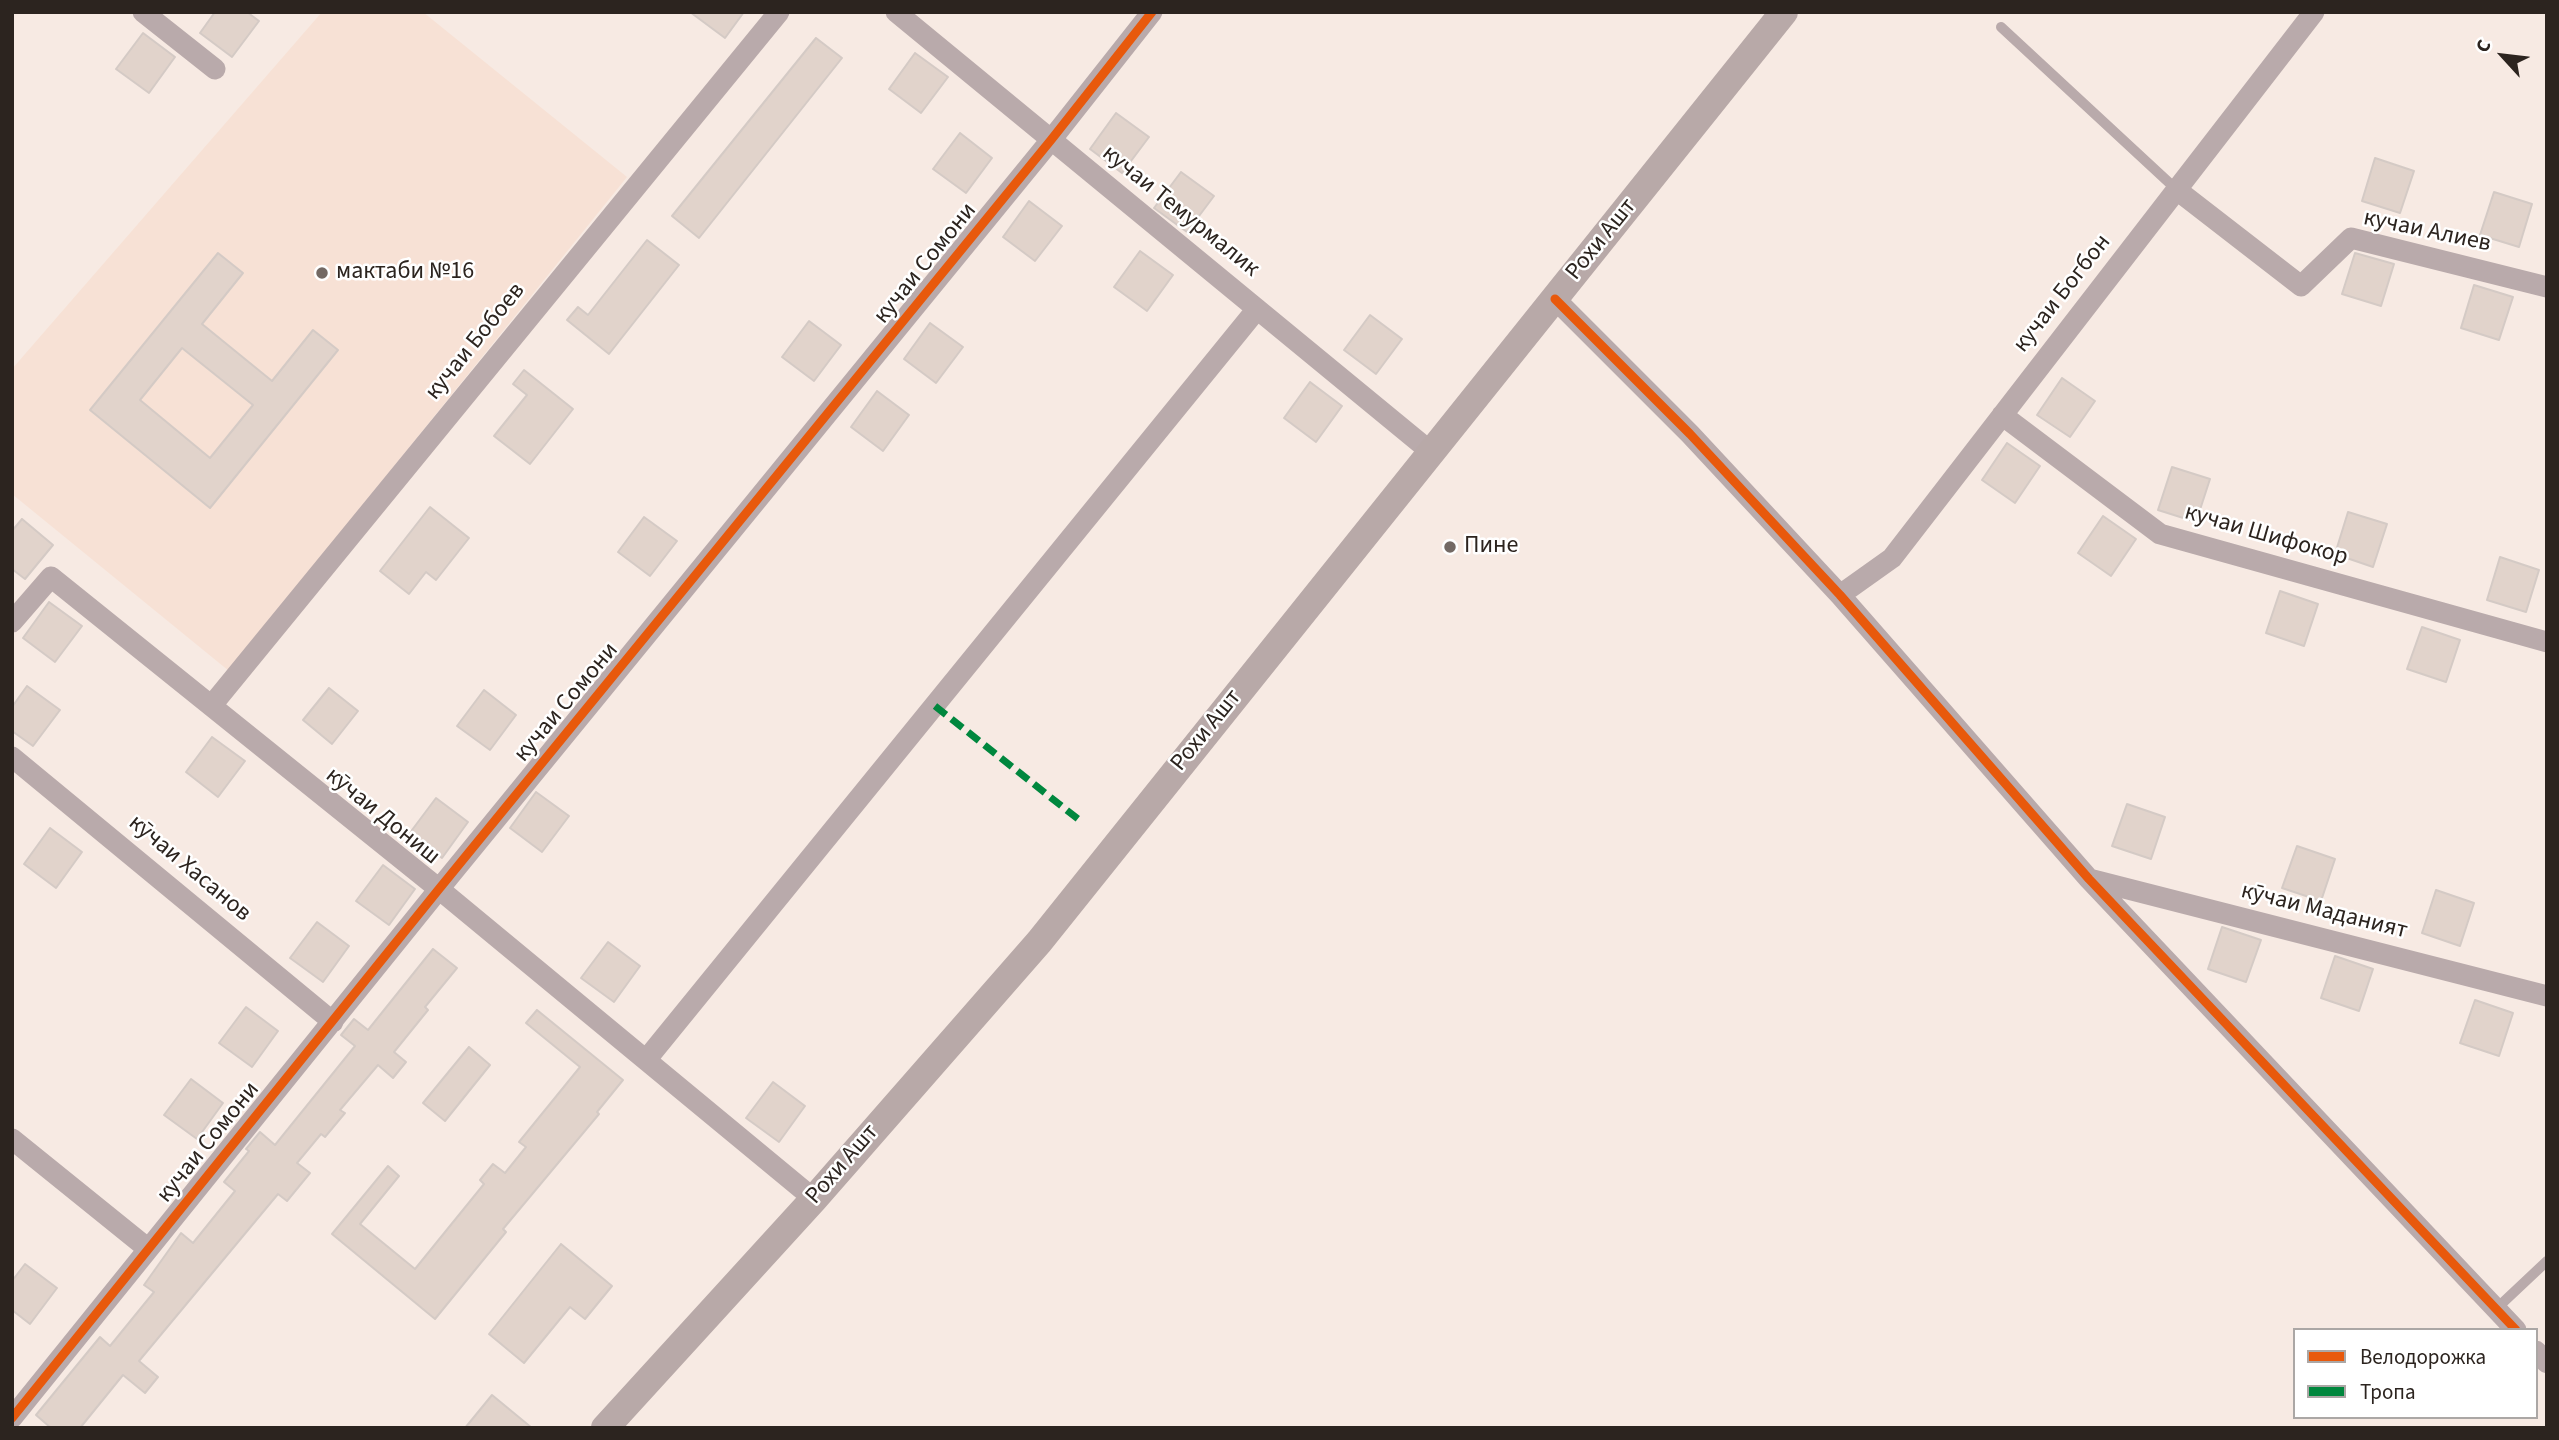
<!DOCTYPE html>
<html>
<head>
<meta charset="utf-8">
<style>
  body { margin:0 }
  #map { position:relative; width:2559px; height:1440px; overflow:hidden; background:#f7eae3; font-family:"Source Sans 3",sans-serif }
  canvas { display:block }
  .frame { position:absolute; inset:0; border:14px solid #2c241f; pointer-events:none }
  .legend { position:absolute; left:2293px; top:1328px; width:245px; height:91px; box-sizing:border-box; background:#fff; border:2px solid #aba7a5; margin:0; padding:9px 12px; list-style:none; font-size:21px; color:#2c241f }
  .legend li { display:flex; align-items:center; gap:14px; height:35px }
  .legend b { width:35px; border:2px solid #aba7a5 }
  .north { position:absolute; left:2468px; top:21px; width:70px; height:70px; -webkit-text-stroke:5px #fff; paint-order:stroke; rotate:297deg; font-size:19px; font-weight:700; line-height:28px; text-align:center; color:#2c241f }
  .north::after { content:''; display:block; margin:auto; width:24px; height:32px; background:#2c241f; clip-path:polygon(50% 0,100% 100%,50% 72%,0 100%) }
</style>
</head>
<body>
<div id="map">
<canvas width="2559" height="1440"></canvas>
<div class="frame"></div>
<ul class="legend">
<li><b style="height:9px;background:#e8590c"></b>Велодорожка</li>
<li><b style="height:9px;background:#00873e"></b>Тропа</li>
</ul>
<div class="north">С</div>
</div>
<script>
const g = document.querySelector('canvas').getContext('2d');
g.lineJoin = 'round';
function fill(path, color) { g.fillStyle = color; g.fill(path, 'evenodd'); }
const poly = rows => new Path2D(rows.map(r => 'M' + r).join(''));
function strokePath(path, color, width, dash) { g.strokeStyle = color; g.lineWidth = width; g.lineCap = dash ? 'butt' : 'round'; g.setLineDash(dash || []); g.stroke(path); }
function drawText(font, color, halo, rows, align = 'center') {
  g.font = font + ' "Source Sans 3",sans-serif'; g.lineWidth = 5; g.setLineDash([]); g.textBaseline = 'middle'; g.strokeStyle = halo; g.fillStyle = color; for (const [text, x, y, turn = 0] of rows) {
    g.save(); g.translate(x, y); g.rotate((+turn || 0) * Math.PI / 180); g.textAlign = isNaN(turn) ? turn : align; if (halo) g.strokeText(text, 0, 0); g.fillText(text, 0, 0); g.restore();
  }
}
fill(poly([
  [322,12,423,12,627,177,229,671,12,494,12,369]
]), '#f7e1d5');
const building = poly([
  [215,12,247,12,259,21,232,57,200,33,215,12],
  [690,12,744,12,725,38,690,12],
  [143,33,175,57,149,93,116,69,143,33],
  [816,38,842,58,699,238,672,216,816,38],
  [915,53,948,77,921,113,889,89,915,53],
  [1116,113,1149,137,1122,173,1090,149,1116,113],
  [960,133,992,158,966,193,933,169,960,133],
  [2375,158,2414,171,2400,213,2362,201,2375,158],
  [1181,172,1214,196,1187,232,1154,208,1181,172],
  [2494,192,2532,204,2519,247,2480,235,2494,192],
  [1029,201,1062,226,1035,261,1003,237,1029,201],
  [647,240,679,265,609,354,567,320,578,307,588,315,647,240],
  [1140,251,1173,275,1147,311,1114,287,1140,251],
  [218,253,243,273,202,324,272,381,313,330,338,350,210,508,90,410,218,253],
  [182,348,253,405,210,458,140,400,182,348],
  [2355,253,2394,264,2381,306,2342,294,2355,253],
  [2474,285,2513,297,2499,340,2461,328,2474,285],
  [1370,315,1402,339,1376,374,1344,350,1370,315],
  [809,321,841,345,814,381,782,357,809,321],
  [930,323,963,347,936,383,904,359,930,323],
  [524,370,573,409,530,464,494,436,527,395,513,384,524,370],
  [2062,378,2095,401,2070,437,2037,415,2062,378],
  [1310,382,1342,406,1316,442,1284,418,1310,382],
  [877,391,909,415,883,451,851,427,877,391],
  [2007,443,2040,466,2015,503,1982,480,2007,443],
  [2172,467,2210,479,2196,522,2158,510,2172,467],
  [430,507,469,538,436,580,426,572,409,594,380,571,430,507],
  [2348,512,2387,524,2373,567,2335,554,2348,512],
  [2103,516,2136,539,2111,576,2078,553,2103,516],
  [644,517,677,541,650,576,618,552,644,517],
  [22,519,53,545,25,579,12,569,12,531,22,519],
  [2500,557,2539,570,2526,612,2487,600,2500,557],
  [2280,591,2318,604,2304,646,2266,633,2280,591],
  [49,602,82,626,55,662,23,638,49,602],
  [2422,627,2460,640,2446,682,2407,669,2422,627],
  [27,686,60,710,33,746,12,731,12,707,27,686],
  [329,688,358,711,332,744,303,720,329,688],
  [484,690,516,715,490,750,457,726,484,690],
  [212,737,245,761,218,797,186,772,212,737],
  [536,792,569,816,542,852,510,828,536,792],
  [436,798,468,822,442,858,409,834,436,798],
  [2127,804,2165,817,2151,859,2112,846,2127,804],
  [50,828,82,852,56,888,24,864,50,828],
  [2297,846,2335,859,2321,901,2282,888,2297,846],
  [383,865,415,889,389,925,356,901,383,865],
  [2436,890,2474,903,2460,946,2422,933,2436,890],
  [317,922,349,946,323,982,290,958,317,922],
  [2222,927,2261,940,2246,982,2208,969,2222,927],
  [608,942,640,966,614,1002,581,978,608,942],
  [433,949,457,968,425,1007,428,1010,394,1052,406,1062,393,1078,378,1065,340,1110,345,1113,325,1137,321,1134,297,1163,310,1173,287,1201,278,1194,139,1361,158,1377,145,1393,123,1375,80,1428,51,1428,36,1415,100,1337,110,1346,154,1292,144,1285,181,1233,193,1243,235,1191,224,1182,249,1151,246,1149,260,1132,275,1145,355,1046,341,1035,354,1019,368,1030,433,949],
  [2335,956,2373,969,2359,1011,2321,998,2335,956],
  [2475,1000,2513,1013,2499,1056,2460,1043,2475,1000],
  [246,1007,278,1031,252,1067,219,1043,246,1007],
  [537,1010,623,1080,597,1112,599,1114,503,1229,506,1232,435,1319,332,1234,388,1166,399,1176,360,1224,415,1269,484,1184,480,1180,493,1164,505,1173,526,1147,519,1142,580,1067,526,1023,537,1010],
  [469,1047,490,1065,445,1121,423,1103,469,1047],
  [191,1079,223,1103,197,1139,164,1115,191,1079],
  [773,1082,805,1106,779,1142,746,1118,773,1082],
  [561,1244,612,1286,585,1319,570,1307,524,1363,489,1334,561,1244],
  [25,1264,57,1288,30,1324,12,1310,12,1281,25,1264],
  [492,1395,532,1428,465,1428,492,1395]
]);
fill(building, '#e1d3cb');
strokePath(building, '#d4cac5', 2);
strokePath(poly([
  [2001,27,2177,190],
  [2496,1309,2547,1261]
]), '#b9aaab', 10);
strokePath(poly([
  [143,12,215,69],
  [896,12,1431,452],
  [2177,190,2301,286,2351,238,2547,287],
  [1555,299,1690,434,1840,595,2089,879,2516,1330],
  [2002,415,2160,534,2547,642],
  [1840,595,1892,558,2314,12],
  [12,622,51,577,439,889,814,1199],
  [212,705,779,12],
  [12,757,333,1022],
  [2089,879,2547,996],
  [646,1060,1257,309],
  [12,1139,147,1248],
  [2536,1351,2547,1363],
  [12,1418,439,889,1051,140,1152,12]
]), '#b9aaab', 21);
strokePath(poly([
  [605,1428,814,1199,1039,942,1784,12]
]), '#b8a9a8', 28);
strokePath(poly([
  [935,706,1078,819]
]), '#00873e', 7, [14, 7]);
strokePath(poly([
  [1555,299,1690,434,1840,595,2089,879,2516,1330],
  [12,1418,439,889,1051,140,1152,12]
]), '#e8590c', 9);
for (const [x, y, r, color] of [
  [322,273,7,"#736964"],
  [1450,547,7,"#736964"]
]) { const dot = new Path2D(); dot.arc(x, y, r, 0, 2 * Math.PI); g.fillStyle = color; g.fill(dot); strokePath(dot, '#fff', 2.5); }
drawText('24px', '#2c241f', '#fff', [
  ["кучаи Темурмалик",1180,212,39],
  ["кучаи Алиев",2427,232,12],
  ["Рохи Ашт",1602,240,-51],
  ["кучаи Сомони",926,264,-51],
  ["кучаи Богбон",2063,294,-52],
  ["кучаи Бобоев",476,342,-51],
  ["кучаи Шифокор",2266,536,16],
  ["кучаи Сомони",567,703,-50],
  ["Рохи Ашт",1207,731,-51],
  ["кӯчаи Дониш",382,817,39],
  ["кӯчаи Хасанов",189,869,40],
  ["кӯчаи Маданият",2324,912,14],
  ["кучаи Сомони",209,1143,-51],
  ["Рохи Ашт",843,1165,-49]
]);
drawText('24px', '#2c241f', '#fff', [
  ["мактаби №16",336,273],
  ["Пине",1464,547]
], 'left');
</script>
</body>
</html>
